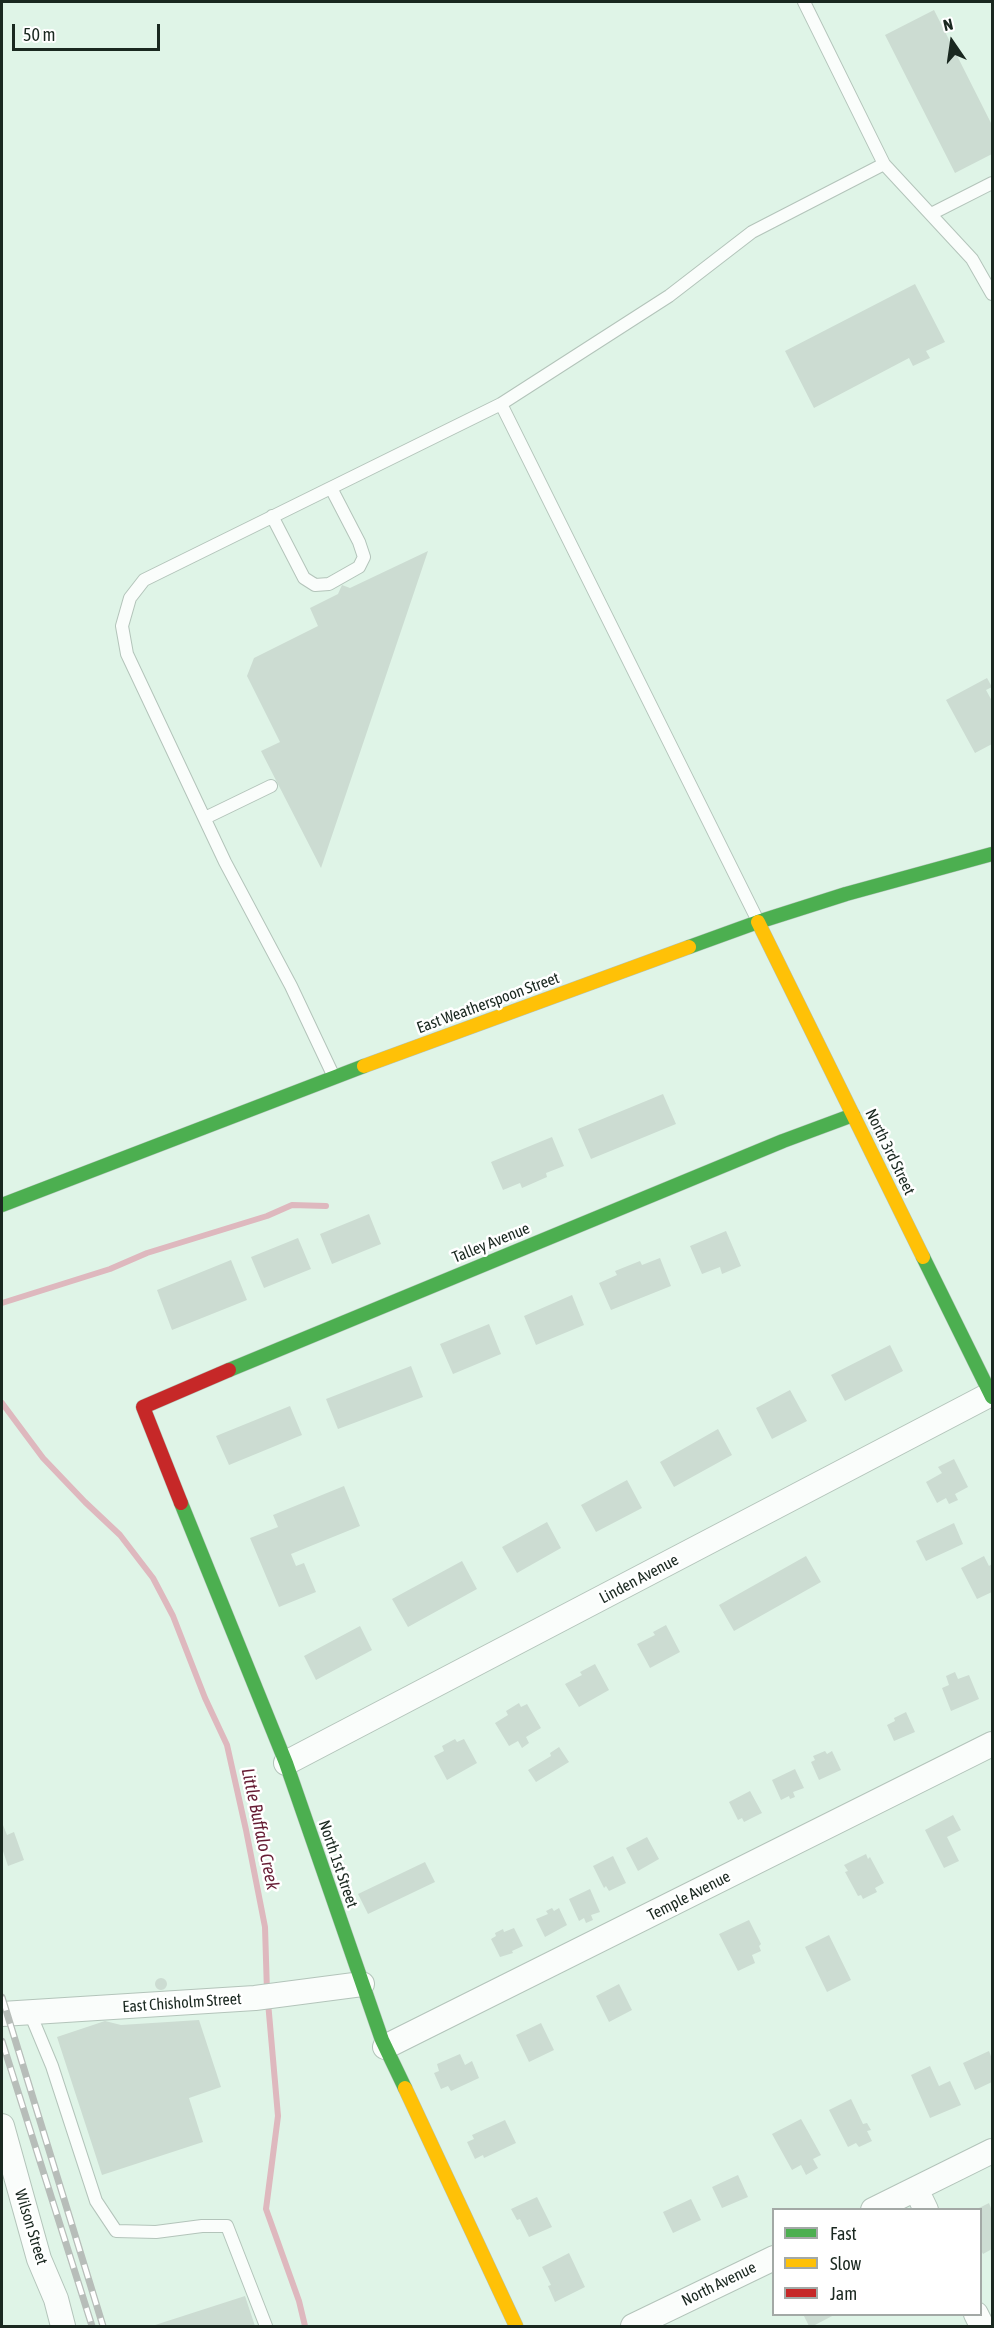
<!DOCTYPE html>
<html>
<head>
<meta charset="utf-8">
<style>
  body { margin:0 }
  #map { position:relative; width:994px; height:2328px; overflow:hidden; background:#dff4e7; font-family:"Asap Condensed",sans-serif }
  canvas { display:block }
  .frame { position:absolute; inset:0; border:3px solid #1a2820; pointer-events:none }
  .legend { position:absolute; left:772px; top:2208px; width:210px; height:108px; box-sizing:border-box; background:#fff; border:2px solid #a3a9a6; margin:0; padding:8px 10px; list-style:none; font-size:18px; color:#1a2820 }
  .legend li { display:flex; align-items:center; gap:12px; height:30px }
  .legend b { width:30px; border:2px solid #a3a9a6 }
  .north { position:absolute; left:922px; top:12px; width:60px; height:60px; -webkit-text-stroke:4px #fff; paint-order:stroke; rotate:347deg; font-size:16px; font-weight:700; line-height:24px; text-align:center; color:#1a2820 }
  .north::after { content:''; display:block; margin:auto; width:21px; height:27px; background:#1a2820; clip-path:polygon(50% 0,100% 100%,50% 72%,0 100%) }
  .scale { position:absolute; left:12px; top:24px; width:148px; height:27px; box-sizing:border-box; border:3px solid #1a2820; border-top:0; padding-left:8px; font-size:18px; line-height:21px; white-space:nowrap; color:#1a2820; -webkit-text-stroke:4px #fff; paint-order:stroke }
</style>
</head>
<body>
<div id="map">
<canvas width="994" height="2328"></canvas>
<div class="frame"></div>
<ul class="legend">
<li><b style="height:8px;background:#4caf50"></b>Fast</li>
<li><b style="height:8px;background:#ffc107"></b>Slow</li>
<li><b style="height:8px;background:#c62828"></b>Jam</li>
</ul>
<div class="north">N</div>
<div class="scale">50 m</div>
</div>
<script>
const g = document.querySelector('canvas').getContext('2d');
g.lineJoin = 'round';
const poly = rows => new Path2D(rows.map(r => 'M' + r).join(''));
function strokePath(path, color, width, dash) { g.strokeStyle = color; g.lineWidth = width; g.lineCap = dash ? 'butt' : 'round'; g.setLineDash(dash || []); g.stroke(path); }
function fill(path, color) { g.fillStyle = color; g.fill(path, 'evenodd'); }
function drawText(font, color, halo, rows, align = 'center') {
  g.font = font + ' "Asap Condensed",sans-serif'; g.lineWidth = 5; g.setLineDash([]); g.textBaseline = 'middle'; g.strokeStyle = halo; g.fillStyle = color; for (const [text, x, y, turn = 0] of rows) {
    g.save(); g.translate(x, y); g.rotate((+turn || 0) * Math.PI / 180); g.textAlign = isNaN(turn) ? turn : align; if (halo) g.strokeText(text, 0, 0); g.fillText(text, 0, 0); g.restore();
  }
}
strokePath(poly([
  [2,1303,110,1269,147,1253,267,1216,292,1205,326,1206],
  [2,1403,43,1458,85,1502,120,1535,153,1578,173,1616,205,1698,227,1745,246,1830,265,1927,267,1992],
  [268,2002,278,2116,266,2209,299,2301,305,2326]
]), '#deb8be', 6);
fill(poly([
  [934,10,992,125,992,154,955,173,885,35],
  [915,284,945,342,926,351,930,358,913,366,909,358,814,408,785,351],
  [428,551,321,868,261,751,280,742,247,676,254,658,318,626,310,608,338,594,342,585,350,588],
  [987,678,992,687,986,690,992,701,992,744,975,753,946,700],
  [663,1094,676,1124,591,1159,578,1129],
  [552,1137,564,1166,546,1173,547,1177,522,1188,520,1183,503,1190,491,1162],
  [369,1214,381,1244,332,1264,320,1234],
  [726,1231,741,1266,722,1274,720,1267,702,1274,690,1246],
  [298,1238,311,1269,264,1288,251,1257],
  [660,1258,671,1286,611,1310,599,1283,617,1275,615,1271,640,1261,642,1265],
  [231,1260,247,1300,172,1330,157,1290],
  [572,1295,584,1325,536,1345,524,1316],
  [489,1324,501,1354,453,1374,440,1344],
  [890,1345,903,1371,845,1401,831,1375],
  [411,1366,423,1397,338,1429,326,1399],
  [790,1390,807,1421,772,1439,756,1408],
  [290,1406,302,1435,229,1465,216,1436],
  [718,1429,732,1455,674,1487,660,1462],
  [954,1459,968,1487,955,1494,958,1500,949,1504,946,1498,937,1503,926,1482,942,1473,938,1467],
  [627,1480,642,1508,596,1532,581,1505],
  [344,1486,360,1526,291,1554,296,1566,304,1563,316,1592,279,1607,250,1538,278,1527,273,1515],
  [547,1522,561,1548,517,1573,502,1547],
  [954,1523,963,1544,926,1561,916,1541],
  [806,1556,821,1582,734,1631,719,1605],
  [984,1556,989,1566,992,1564,992,1592,977,1599,961,1568],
  [462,1561,477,1589,408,1627,392,1599],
  [666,1625,680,1652,650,1668,637,1644,655,1635,653,1632],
  [360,1626,372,1650,316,1680,304,1656],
  [595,1664,609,1690,579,1707,565,1684,582,1675,580,1672],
  [955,1672,958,1679,969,1675,979,1699,951,1711,942,1688,949,1685,946,1676],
  [519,1703,521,1707,527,1704,541,1728,526,1737,529,1743,522,1748,518,1741,509,1746,495,1723,508,1715,506,1711],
  [906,1712,915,1732,894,1741,887,1725,895,1721,894,1718],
  [455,1739,457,1742,464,1739,477,1763,447,1780,434,1756,444,1751,442,1746],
  [559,1747,569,1762,536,1782,528,1770,551,1756,550,1753],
  [825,1751,827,1754,832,1751,841,1770,819,1780,811,1762,815,1760,813,1756],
  [795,1769,804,1788,793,1792,795,1797,790,1799,789,1796,781,1800,772,1780],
  [750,1791,762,1813,744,1822,742,1818,738,1820,729,1802],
  [953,1815,961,1830,947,1837,959,1861,944,1868,925,1830],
  [2,1825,3,1825,7,1835,14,1832,24,1860,8,1866,2,1848],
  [647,1837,659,1859,638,1871,626,1848],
  [866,1854,868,1859,870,1857,884,1883,875,1888,877,1892,863,1899,861,1895,858,1896,845,1872,848,1871,844,1865],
  [613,1856,626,1883,609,1891,606,1886,604,1888,593,1866],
  [425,1862,435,1882,368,1914,358,1894],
  [590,1889,600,1912,591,1915,593,1920,586,1923,584,1918,579,1921,569,1899],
  [552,1908,554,1911,559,1908,567,1925,545,1937,536,1919,548,1914,546,1911],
  [749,1920,761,1944,759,1946,761,1951,752,1955,755,1963,738,1971,719,1934],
  [514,1928,523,1946,512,1951,513,1953,500,1957,491,1939,496,1936,495,1933,503,1929,504,1932],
  [829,1935,851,1980,827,1992,805,1947],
  '155 1984a6 6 0 1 1 12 0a6 6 0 1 1-12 0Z',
  [619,1984,632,2010,609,2022,596,1996],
  [199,2020,221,2087,189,2098,203,2142,102,2175,57,2037,105,2021,121,2025],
  [541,2023,554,2050,529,2062,516,2035],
  [989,2051,992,2059,992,2082,975,2090,963,2063],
  [460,2054,465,2065,472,2061,479,2078,451,2091,448,2086,441,2089,434,2073,439,2071,437,2064],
  [930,2066,939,2086,950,2081,961,2105,930,2118,911,2075],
  [851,2099,863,2124,867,2123,871,2130,867,2131,872,2141,859,2147,856,2143,848,2147,829,2110],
  [801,2119,821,2155,813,2159,818,2168,806,2175,801,2165,792,2170,772,2134],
  [505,2120,516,2143,484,2158,483,2155,475,2159,467,2142,474,2139,472,2135],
  [738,2175,748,2197,722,2208,712,2187],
  [537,2197,552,2227,529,2237,520,2219,517,2220,511,2209],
  [691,2199,701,2220,673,2233,663,2212],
  [989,2203,992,2211,992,2249,983,2254,980,2249,980,2210,975,2210],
  [569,2253,585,2287,555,2302,548,2286,551,2285,542,2267],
  [245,2296,255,2326,152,2326],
  [803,2314,836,2314,813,2326,809,2326]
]), '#ccdcd2');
const lane = poly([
  [804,2,884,164,972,259,992,294],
  [931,214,992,183],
  [501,404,758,921],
  [272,516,304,578,315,585,329,584,359,567,364,557,359,542,331,488],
  [205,818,271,786],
  [334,1077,291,986,225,862,127,654,122,626,130,598,144,580,501,404,669,296,752,232,884,164],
  [30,2013,52,2066,96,2201,116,2231,156,2232,202,2226,227,2226,266,2326]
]);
const street = poly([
  [286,1763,991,1394],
  [2,2014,255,1998,362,1984],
  [385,2047,992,1744],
  [2,2126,39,2259,56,2299,63,2326],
  [916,2189,926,2210],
  [873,2210,992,2151],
  [976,2314,982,2326],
  [633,2326,774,2258]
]);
const fast = poly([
  [689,947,758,922,846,894,992,854],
  [2,1205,364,1066],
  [923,1257,992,1397],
  [229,1370,783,1141,853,1115],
  [181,1503,286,1763,382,2040,405,2088]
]);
const slow = poly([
  [758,922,923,1257],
  [364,1066,689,947],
  [405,2088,516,2326]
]);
const jam = poly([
  [181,1503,143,1407,229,1370]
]);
strokePath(lane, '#b3c4ba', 14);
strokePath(street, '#b3c4ba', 26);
strokePath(fast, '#b3c4ba', 15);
strokePath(slow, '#b3c4ba', 15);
strokePath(jam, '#b3c4ba', 15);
strokePath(lane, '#fafdfb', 12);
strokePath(street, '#fafdfb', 24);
strokePath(fast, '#4caf50', 14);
strokePath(slow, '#ffc107', 14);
strokePath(jam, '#c62828', 14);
const rail = poly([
  [2,1997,103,2326],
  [2,2041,92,2326]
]);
strokePath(rail, '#b7bdb9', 7);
strokePath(rail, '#fff', 4.5, [14]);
drawText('16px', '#1a2820', '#fff', [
  ["East Weatherspoon Street",488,1003,-20],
  ["North 3rd Street",890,1152,64],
  ["Talley Avenue",491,1243,-22],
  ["Linden Avenue",639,1579,-28],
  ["North 1st Street",338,1864,71],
  ["Temple Avenue",689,1896,-27],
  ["East Chisholm Street",182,2003,-4],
  ["Wilson Street",31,2227,73],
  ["North Avenue",719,2284,-26]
]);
drawText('italic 18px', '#661c34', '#fff', [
  ["Little Buffalo Creek",260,1829,78]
]);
</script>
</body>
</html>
